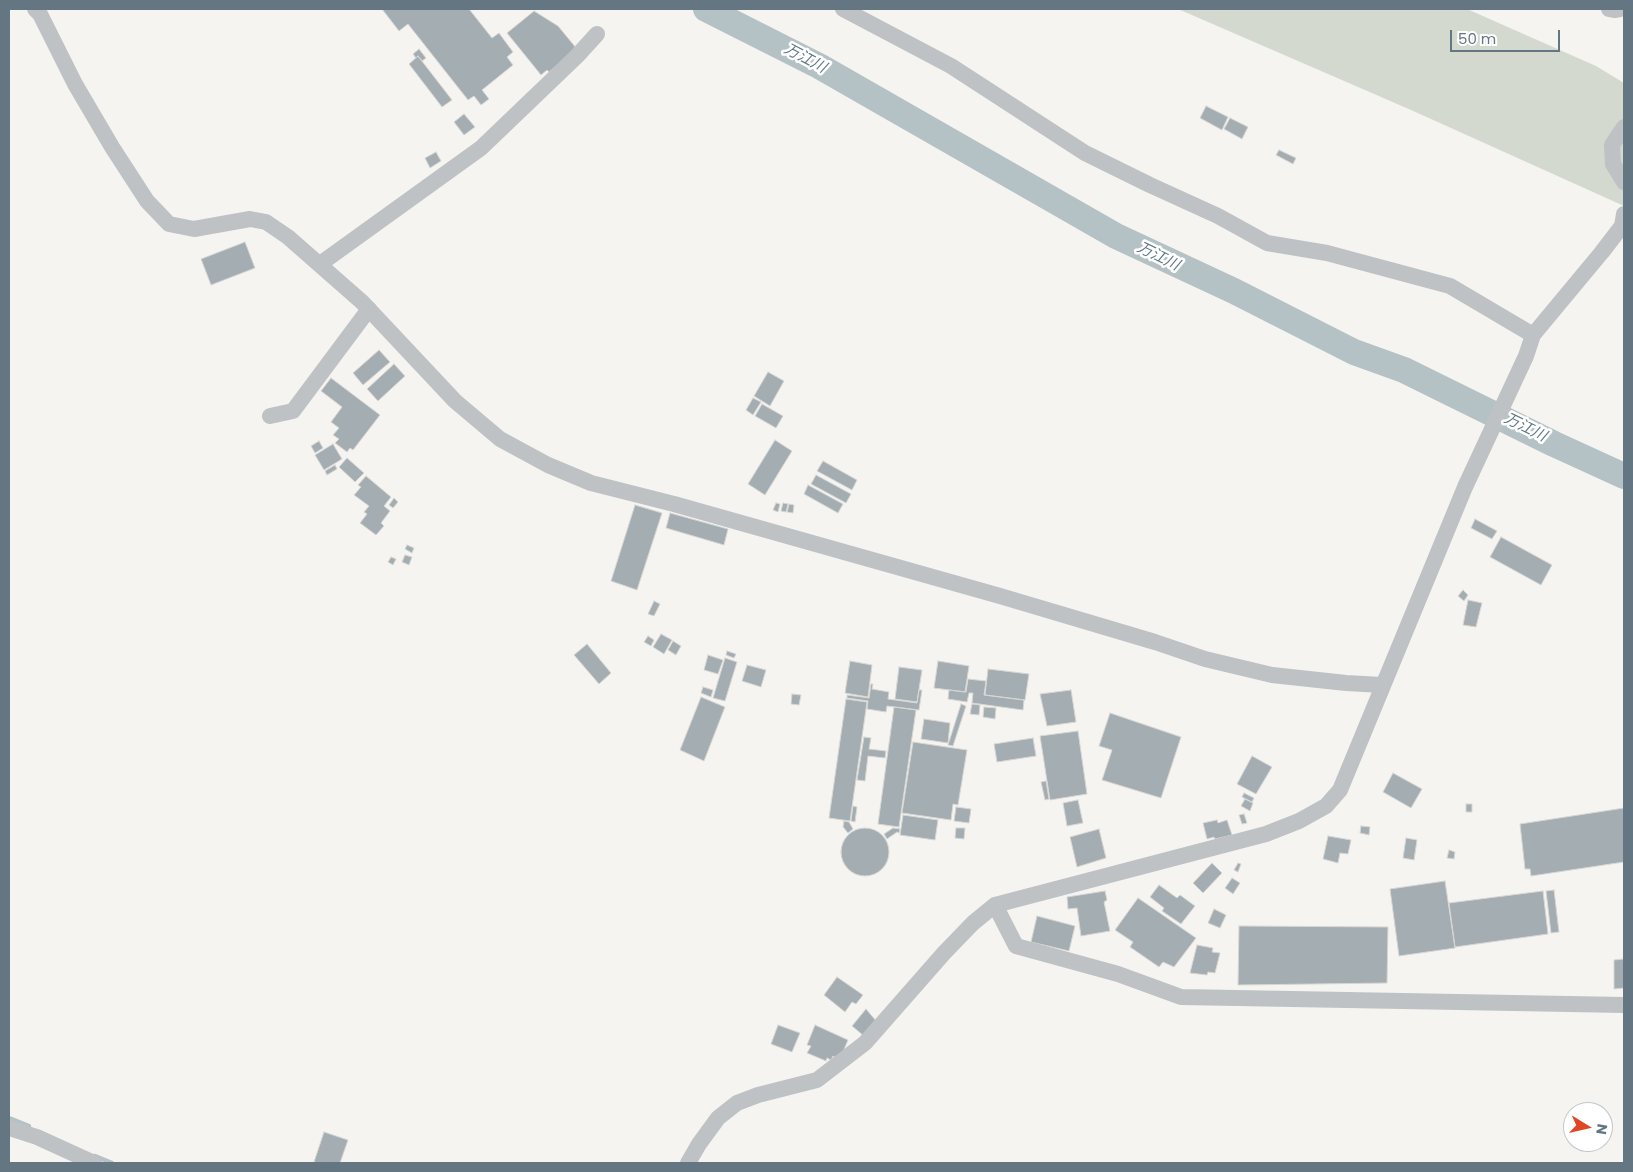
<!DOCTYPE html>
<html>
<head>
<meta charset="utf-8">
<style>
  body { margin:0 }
  #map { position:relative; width:1633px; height:1172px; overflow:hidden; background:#f5f4f0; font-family:Poppins,sans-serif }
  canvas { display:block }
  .frame { position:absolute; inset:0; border:10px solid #647681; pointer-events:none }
  .north { position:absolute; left:1563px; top:1102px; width:50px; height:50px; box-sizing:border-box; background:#fff; border:1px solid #c1c8cd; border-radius:50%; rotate:99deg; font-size:14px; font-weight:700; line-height:20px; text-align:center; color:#647681 }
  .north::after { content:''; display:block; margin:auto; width:18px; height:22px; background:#e04625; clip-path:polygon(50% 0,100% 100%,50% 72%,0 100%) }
  .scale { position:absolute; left:1450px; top:30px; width:110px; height:22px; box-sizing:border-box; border:2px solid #647681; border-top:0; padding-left:6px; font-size:15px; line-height:18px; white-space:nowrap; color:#647681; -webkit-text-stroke:4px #fff; paint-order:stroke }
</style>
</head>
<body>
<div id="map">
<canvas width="1633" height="1172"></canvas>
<div class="frame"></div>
<div class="north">N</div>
<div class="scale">50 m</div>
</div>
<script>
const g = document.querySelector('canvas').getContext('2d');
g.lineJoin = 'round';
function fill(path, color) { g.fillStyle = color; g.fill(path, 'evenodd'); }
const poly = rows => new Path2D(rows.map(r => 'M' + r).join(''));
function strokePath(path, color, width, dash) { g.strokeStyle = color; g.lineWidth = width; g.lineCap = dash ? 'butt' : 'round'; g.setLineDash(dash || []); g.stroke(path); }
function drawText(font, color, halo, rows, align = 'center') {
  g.font = font + ' Poppins,"Noto Sans JP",sans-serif'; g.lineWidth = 5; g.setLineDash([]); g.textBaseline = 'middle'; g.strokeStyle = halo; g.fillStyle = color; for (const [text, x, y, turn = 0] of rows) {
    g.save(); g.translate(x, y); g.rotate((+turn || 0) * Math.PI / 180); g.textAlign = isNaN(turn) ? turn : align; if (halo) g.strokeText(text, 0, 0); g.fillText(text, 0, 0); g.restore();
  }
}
fill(poly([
  [1178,9,1467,9,1596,66,1624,83,1624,206,1411,110]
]), '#d4d9d0');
strokePath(poly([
  [9,1118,29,1126],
  [95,1156,112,1163]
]), '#b4c2c5', 4.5);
strokePath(poly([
  [706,9,819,66,1116,236,1234,291,1354,352,1404,370,1554,444,1624,476]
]), '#b4c2c5', 26);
const building = poly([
  [382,9,469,9,492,38,499,33,513,52,507,57,513,65,482,90,489,99,481,105,474,96,468,100,408,24,399,31,382,9],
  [534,11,558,26,577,49,549,72,547,70,541,75,507,33,534,11],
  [419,49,426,58,422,61,418,56,416,58,413,54,419,49],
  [418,56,452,100,442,107,409,64,418,56],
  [1206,106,1228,117,1222,130,1200,118,1206,106],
  [464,114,475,127,464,135,454,122,464,114],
  [1230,118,1248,127,1242,139,1224,129,1230,118],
  [1279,150,1296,158,1293,164,1276,155,1279,150],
  [436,152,441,161,430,168,425,158,436,152],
  [245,242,255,268,211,285,201,259,245,242],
  [379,350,390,362,363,385,353,373,379,350],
  [394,364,405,376,378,401,367,389,394,364],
  [768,372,784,381,770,406,754,396,768,372],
  [331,378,380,415,353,450,350,448,347,452,335,443,339,439,333,435,339,428,331,422,342,407,321,391,331,378],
  [753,398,761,402,753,415,746,410,753,398],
  [762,404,783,416,776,428,755,416,762,404],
  [775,440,792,451,765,495,748,484,775,440],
  [319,441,323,448,315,453,311,446,319,441],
  [333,444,342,459,324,470,315,455,333,444],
  [347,458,364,473,355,482,339,467,347,458],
  [823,461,857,480,852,490,817,471,823,461],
  [335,465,337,469,327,475,325,471,335,465],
  [816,475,851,494,846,503,811,484,816,475],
  [366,476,391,497,384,506,390,511,381,523,384,526,376,535,360,523,367,514,364,512,369,506,354,495,361,487,358,485,366,476],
  [808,485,843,504,838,513,804,494,808,485],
  [394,498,398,502,393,508,389,505,394,498],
  [776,503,780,504,778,512,773,510,776,503],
  [783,503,788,504,786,512,781,511,783,503],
  [789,504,794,505,793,513,787,512,789,504],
  [635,505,662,513,637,590,611,581,635,505],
  [670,513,728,529,724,545,666,528,670,513],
  [1475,519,1497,531,1492,539,1471,528,1475,519],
  [1501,537,1552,565,1541,585,1490,557,1501,537],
  [407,545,414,548,412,553,405,549,407,545],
  [405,555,412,557,409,565,402,562,405,555],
  [391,557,396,559,393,565,388,562,391,557],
  [1463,590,1468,595,1464,601,1458,596,1463,590],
  [1468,600,1482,603,1476,627,1463,625,1468,600],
  [654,601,660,604,654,616,648,614,654,601],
  [661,634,672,640,664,654,653,647,661,634],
  [648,636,654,640,651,646,644,642,648,636],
  [673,641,681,646,676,655,668,650,673,641],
  [587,644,611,673,599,684,574,655,587,644],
  [727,651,736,654,734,658,726,655,727,651],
  [708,655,723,660,718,674,704,670,708,655],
  [725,658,737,662,725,701,713,698,725,658],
  [850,661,872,665,868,697,845,693,850,661],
  [938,661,969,666,965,692,934,688,938,661],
  [747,665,766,670,761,687,742,681,747,665],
  [899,667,922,670,917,702,895,699,899,667],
  [988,669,1029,674,1025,700,985,695,988,669],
  [968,679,986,681,984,695,1024,700,1023,710,972,703,973,693,969,693,967,702,948,699,949,690,966,692,968,679],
  [871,684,873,684,872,689,889,692,888,699,917,703,919,690,922,690,919,710,887,706,886,712,867,709,868,701,847,698,847,695,869,698,871,684],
  [703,687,713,690,711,697,701,693,703,687],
  [1071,690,1076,722,1047,726,1040,694,1071,690],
  [792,694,801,695,799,705,791,704,792,694],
  [701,697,725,707,704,761,680,750,701,697],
  [846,699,867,702,850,821,829,818,846,699],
  [961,704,966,706,953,746,948,745,961,704],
  [972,704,980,705,979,715,970,714,972,704],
  [894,707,916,710,899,827,878,824,894,707],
  [984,707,996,708,995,719,983,717,984,707],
  [1110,713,1181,737,1161,798,1102,780,1112,750,1099,746,1110,713],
  [924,719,950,723,948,743,921,739,924,719],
  [1078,731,1087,794,1050,800,1040,736,1078,731],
  [864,737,871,738,869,749,886,751,885,758,868,756,865,781,857,780,864,737],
  [1033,738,1036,756,997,762,994,744,1033,738],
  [913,742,967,750,958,805,953,804,951,820,902,813,913,742],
  [1252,756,1272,767,1256,794,1237,784,1252,756],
  [1393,773,1422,789,1411,808,1383,792,1393,773],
  [1046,781,1049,799,1045,800,1041,782,1046,781],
  [1244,793,1254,798,1252,802,1242,797,1244,793],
  [1245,799,1253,803,1250,811,1241,806,1245,799],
  [1078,800,1083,823,1067,826,1063,803,1078,800],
  [1466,804,1472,804,1472,812,1466,812,1466,804],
  [853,806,857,807,855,822,851,821,853,806],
  [956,807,971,809,969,823,954,821,956,807],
  [1624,808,1624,862,1531,876,1530,869,1525,869,1520,824,1624,808],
  [1244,814,1247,823,1242,824,1239,815,1244,814],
  [903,815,938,820,935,840,900,835,903,815],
  [1217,820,1218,823,1227,820,1232,835,1215,839,1214,837,1207,839,1203,823,1217,820],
  [844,821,849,822,853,829,848,833,843,827,844,821],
  [1361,826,1370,827,1369,835,1360,833,1361,826],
  '841 852a24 24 0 1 1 48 0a24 24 0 1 1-48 0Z',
  [893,828,900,829,899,833,897,832,887,839,884,834,893,828],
  [956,828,965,828,964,839,955,838,956,828],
  [1099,829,1106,858,1077,867,1070,837,1099,829],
  [1328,836,1351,840,1348,854,1340,853,1338,863,1323,859,1328,836],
  [1406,838,1417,840,1414,860,1403,858,1406,838],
  [1449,850,1455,852,1454,859,1447,858,1449,850],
  [1212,863,1222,873,1203,893,1193,883,1212,863],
  [1238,863,1241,864,1238,872,1234,870,1238,863],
  [1232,878,1240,883,1233,894,1225,888,1232,878],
  [1445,881,1455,948,1399,956,1390,889,1445,881],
  [1159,885,1177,898,1180,895,1195,906,1181,924,1162,911,1164,908,1150,897,1159,885],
  [1554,890,1559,932,1551,933,1546,891,1554,890],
  [1105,891,1107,900,1104,902,1110,931,1081,936,1077,908,1068,909,1067,897,1105,891],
  [1543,891,1548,934,1455,947,1449,903,1543,891],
  [1138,898,1196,938,1174,967,1163,962,1159,967,1130,947,1133,942,1115,930,1138,898],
  [1214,909,1226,915,1220,928,1208,923,1214,909],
  [1037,916,1075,926,1069,951,1031,942,1037,916],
  [1239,926,1388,927,1387,983,1238,985,1239,926],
  [1197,945,1213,948,1212,952,1220,953,1215,973,1208,972,1207,975,1190,973,1197,945],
  [1624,959,1624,988,1614,989,1614,960,1624,959],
  [837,977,863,995,856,1004,852,1002,845,1012,824,995,837,977],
  [866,1009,877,1022,864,1036,852,1026,866,1009],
  [778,1025,800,1033,792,1052,771,1044,778,1025],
  [815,1025,848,1040,840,1059,833,1056,831,1060,827,1058,826,1061,807,1053,811,1046,807,1045,815,1025],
  [324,1132,348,1140,340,1163,319,1163,314,1162,324,1132]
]);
fill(building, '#a4adb2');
strokePath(building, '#d6d6d3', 1);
strokePath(poly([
  [35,9,40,14,75,84,112,147,147,201,169,224,194,229,250,219,266,222,288,237,362,302,455,401,500,439,548,465,591,483,674,504,1000,596,1155,642,1205,659,1272,675,1346,683,1382,685],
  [843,9,951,66,1085,153,1150,185,1218,216,1267,243,1327,253,1450,286,1533,335],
  [1609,9,1614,10,1620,9],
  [1624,127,1612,145,1613,164,1624,182],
  [320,264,481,148,577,56,597,34],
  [270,416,293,411,369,309],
  [995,905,1016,946,1118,974,1181,997,1624,1005],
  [9,1128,37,1137,94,1163],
  [688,1163,699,1144,718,1118,737,1103,758,1095,817,1080,865,1043,944,953,973,923,995,905,1266,834,1299,821,1326,806,1340,790,1465,487,1526,356,1533,335,1602,252,1622,226,1624,214]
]), '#bec2c5', 16);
drawText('italic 15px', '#5f787f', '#fff', [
  ["万江川",805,59,28],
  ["万江川",1158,257,26],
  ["万江川",1525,428,26]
]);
</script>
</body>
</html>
